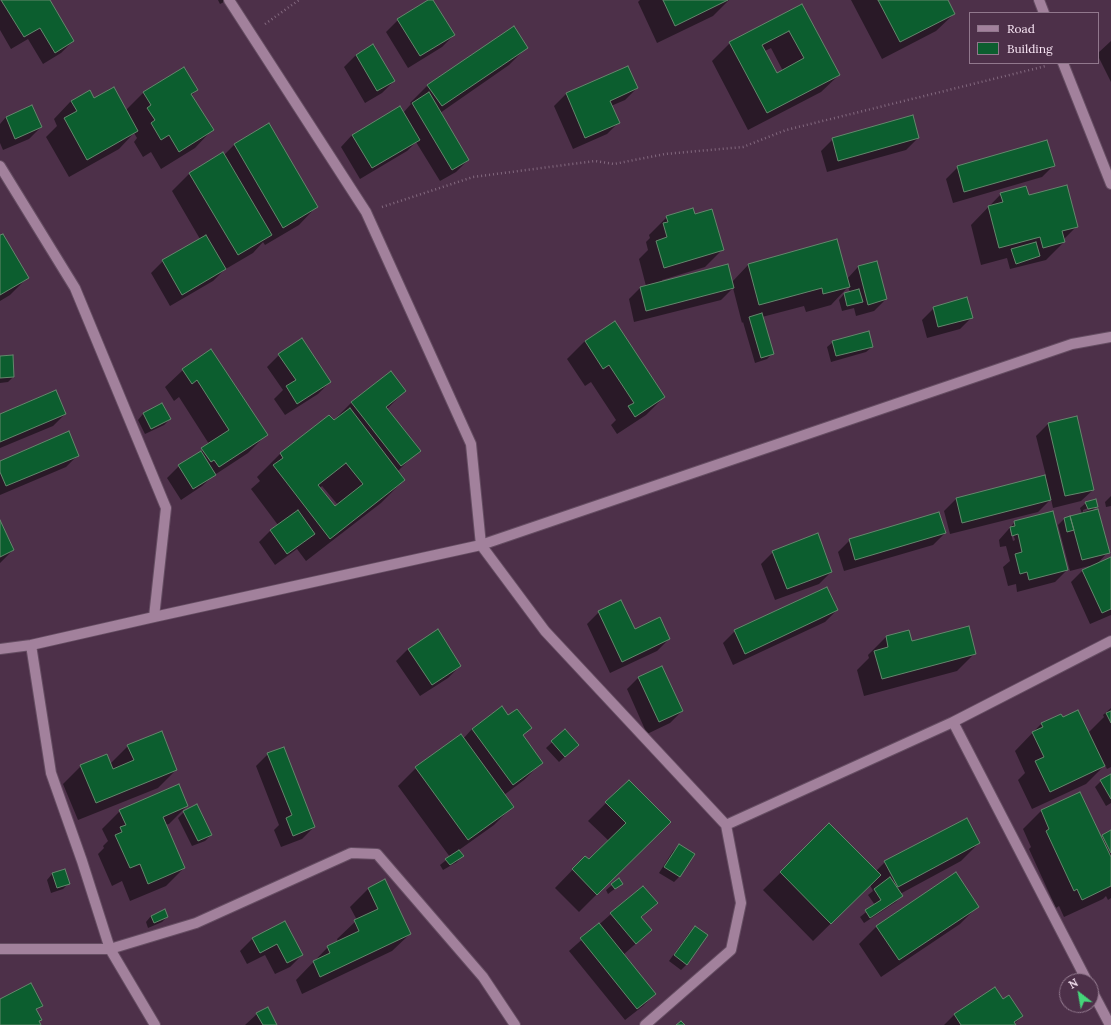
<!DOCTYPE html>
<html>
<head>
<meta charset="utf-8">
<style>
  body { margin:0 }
  #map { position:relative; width:1111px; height:1025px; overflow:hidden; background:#4d3049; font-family:Lora,serif }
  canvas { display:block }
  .legend { position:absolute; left:969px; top:12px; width:130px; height:52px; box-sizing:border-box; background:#4d3049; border:1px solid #91788d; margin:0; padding:5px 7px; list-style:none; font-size:12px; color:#f8e5f4 }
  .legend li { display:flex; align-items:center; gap:8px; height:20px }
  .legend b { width:20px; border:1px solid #91788d }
  .north { position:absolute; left:1059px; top:973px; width:40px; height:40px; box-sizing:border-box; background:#4d3049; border:1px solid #91788d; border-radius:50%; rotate:329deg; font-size:11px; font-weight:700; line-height:16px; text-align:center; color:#f8e5f4 }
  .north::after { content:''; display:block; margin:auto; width:14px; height:18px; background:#45d77a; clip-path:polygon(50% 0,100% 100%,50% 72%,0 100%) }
</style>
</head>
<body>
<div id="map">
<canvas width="1111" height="1025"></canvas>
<ul class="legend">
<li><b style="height:5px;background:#a2819c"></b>Road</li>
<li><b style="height:11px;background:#0c5e2f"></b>Building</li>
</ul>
<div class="north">N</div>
</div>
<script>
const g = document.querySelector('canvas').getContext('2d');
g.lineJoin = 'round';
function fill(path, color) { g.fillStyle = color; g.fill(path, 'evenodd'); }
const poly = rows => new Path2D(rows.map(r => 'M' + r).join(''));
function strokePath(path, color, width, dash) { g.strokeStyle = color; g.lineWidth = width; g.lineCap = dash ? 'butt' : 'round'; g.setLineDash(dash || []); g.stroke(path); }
fill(poly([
  [0,0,49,0,73,41,61,53,43,64,28,39,11,49,0,30],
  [218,0,228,0,220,4],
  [430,0,432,0,454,35,442,47,408,68,386,32,398,20],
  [640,0,729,0,713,16,657,43,638,2],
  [851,0,947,0,954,14,936,31,882,59],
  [802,5,839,75,821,92,748,130,712,61,730,43],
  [771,48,783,71,777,74,765,51],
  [1111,41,1111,82,1098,56,1098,53],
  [527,47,509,65,440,113,468,160,456,172,440,181,416,142,407,151,360,179,341,147,352,135,403,113,411,104,410,103,428,85],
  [356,55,394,81,382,93,365,103,344,67],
  [627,67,637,88,625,100,611,106,619,122,607,134,573,149,554,106,566,94],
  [197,90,191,96,212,130,195,148,161,169,151,152,143,157,134,142,137,138,134,133,119,149,69,177,46,137,57,126,54,119,71,101,126,110,144,92],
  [6,117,41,127,29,139,3,150,0,143,0,124],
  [918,138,906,150,827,172,821,151,833,139],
  [234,145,316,207,299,225,265,245,263,242,253,253,224,270,213,281,170,306,151,273,163,261,200,239,172,191,190,173,224,155],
  [1054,165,1042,177,953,203,946,179,958,167],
  [1001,194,1028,196,1077,226,1063,240,1064,242,1046,260,1010,269,1007,258,981,265,971,225],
  [694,215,723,249,705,267,662,280,663,282,732,282,749,264,847,279,858,267,876,262,886,299,874,311,856,316,854,308,842,311,839,300,844,294,850,292,848,287,831,305,806,312,804,306,762,317,773,353,767,359,755,363,743,322,742,323,733,288,721,300,634,322,629,299,641,287,646,286,639,259,648,250,646,242,650,238,649,235,667,217],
  [0,237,28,277,10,295,0,301],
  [934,308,972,317,960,329,927,338,922,320],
  [614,322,664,397,646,415,617,434,611,425,616,420,591,382,585,386,567,359,585,341],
  [833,342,872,347,866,352,831,362,827,347],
  [211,351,266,435,248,453,213,476,202,486,181,500,167,478,179,466,195,456,209,444,179,397,174,401,165,387,183,370],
  [279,355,330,382,318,394,285,415,274,399,283,390,267,367],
  [0,357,13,377,8,382,0,383],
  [391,372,405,391,387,409,419,450,398,471,404,480,381,503,306,561,297,549,275,565,259,542,271,530,278,525,251,489,260,481,257,477,280,454,333,421,351,403],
  [322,486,338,505,335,507,320,488],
  [162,404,170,419,164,425,145,434,138,420,143,414],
  [65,414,53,426,0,448,0,415],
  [1076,417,1093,490,1081,501,1053,508,1051,499,1038,512,950,534,944,511,956,499,1046,476,1036,436,1048,424],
  [78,455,66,467,0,495,0,462],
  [1111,496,1111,506,1106,507,1105,502],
  [1086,503,1097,506,1091,512,1108,552,1097,564,1111,558,1111,615,1090,624,1071,582,1083,570,1090,567,1089,566,1070,571,1058,525,1064,519,1082,514,1080,508],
  [1091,507,1091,509,1083,512,1083,510],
  [0,522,13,550,0,563],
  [1015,522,1067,570,1055,582,1017,592,1016,584,1008,586,1003,567,1010,561,1006,546,1000,547,999,540],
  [1010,530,1012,530,1015,540,1013,541],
  [945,533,933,545,844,571,838,552,850,540],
  [773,552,831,572,819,584,775,600,761,564],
  [837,610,825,622,733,665,723,643,735,631],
  [599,612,634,630,669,639,657,651,610,673,587,624],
  [886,637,911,642,975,653,957,671,864,696,857,670,869,658,868,655],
  [408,649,460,666,448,678,420,696,396,661],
  [639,677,682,711,670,723,647,734,627,689],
  [1111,708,1111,767,1107,769,1105,765,1086,784,1032,809,1018,780,1025,773,1015,751,1041,724,1060,715,1062,719,1088,733,1104,717,1103,715],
  [472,729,542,762,524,780,504,795,512,807,494,825,459,850,462,856,457,862,443,870,440,865,450,857,398,786,416,768,463,739],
  [564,731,571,751,559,762,546,748],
  [128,746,176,770,158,788,78,820,63,784,81,766,110,764],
  [268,754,314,827,302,839,281,847,274,830,279,825,256,766],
  [1111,776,1111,803,1106,806,1095,787,1101,781],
  [628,781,669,822,579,912,555,888,585,857,589,861,609,841,588,821],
  [1080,793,1101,838,1111,831,1111,898,1108,900,1106,896,1103,899,1064,917,1059,906,1056,908,1029,849,1031,847,1023,829,1041,811],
  [187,806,169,824,165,825,184,868,166,886,130,901,122,881,112,886,98,854,104,848,103,846,108,841,102,829,120,811],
  [184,812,211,835,205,841,192,846,178,818],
  [829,825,875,872,885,862,979,843,961,861,900,894,901,896,896,902,864,923,860,917,875,905,868,895,873,891,870,885,813,941,763,890],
  [679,845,694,854,679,877,674,882,659,873,673,851],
  [52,874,69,883,63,889,51,893,47,880],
  [618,880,621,884,608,894,606,890],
  [385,881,410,934,392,951,302,994,296,980,328,947,338,942,337,939,357,920,350,907,368,889],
  [657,903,641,918,651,930,623,955,655,994,643,1006,625,1020,569,951,611,914],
  [978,906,960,924,881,977,859,944,877,926],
  [151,916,167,917,162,922,148,928,146,922],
  [285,922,302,955,290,967,275,974,265,955,247,964,240,951,252,939],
  [695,927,687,964,681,970,669,961,689,933],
  [995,988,1003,1000,1022,1016,1014,1024,1014,1025,944,1025,954,1015],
  [257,1014,276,1025,245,1025]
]), '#0007');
const building = poly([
  [1,0,50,0,74,41,55,53,40,28,24,37,1,0],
  [428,0,433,0,455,35,420,56,397,19,428,0],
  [663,0,728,0,675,26,663,0],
  [878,0,948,0,955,14,900,42,878,0],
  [802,4,840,75,767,113,729,42,802,4],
  [789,31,804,58,777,73,762,45,789,31],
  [514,26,528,48,442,106,427,85,514,26],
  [373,44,395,81,377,91,356,55,373,44],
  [628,66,638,88,610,101,620,123,585,138,566,93,628,66],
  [184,67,198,90,191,94,214,130,179,152,169,135,161,140,151,123,155,120,147,108,151,105,143,92,184,67],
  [114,87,138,131,87,160,64,118,77,111,71,101,90,90,94,98,114,87],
  [429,92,469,160,452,170,412,103,429,92],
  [32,105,42,127,15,139,6,117,32,105],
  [400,106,420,140,372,168,352,135,400,106],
  [913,115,919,138,838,161,832,138,913,115],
  [269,123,318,207,283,228,234,144,269,123],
  [1047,140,1055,166,964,192,957,166,1047,140],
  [223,152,272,235,238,255,189,173,223,152],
  [1067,185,1078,227,1062,231,1065,242,1043,248,1040,237,999,248,988,206,1003,202,1000,193,1026,186,1029,195,1067,185],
  [693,208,695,214,712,209,724,250,664,268,656,241,667,237,663,223,668,222,666,216,693,208],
  [3,234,29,278,0,295,0,235,3,234],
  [206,235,226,269,182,295,162,260,206,235],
  [837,239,850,287,823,294,822,288,759,305,748,264,837,239],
  [1036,242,1040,256,1016,264,1011,249,1036,242],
  [877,261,887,299,868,305,858,266,877,261],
  [728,264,734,288,646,311,640,287,728,264],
  [859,289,863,302,847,306,844,293,859,289],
  [967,297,973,318,938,327,933,307,967,297],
  [762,313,774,354,761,358,749,317,762,313],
  [615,321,665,397,635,417,628,406,634,403,609,365,603,369,585,341,615,321],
  [869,331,873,347,836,356,832,341,869,331],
  [302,338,331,382,297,404,286,386,296,380,278,354,302,338],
  [211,349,268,435,219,467,214,460,211,462,201,448,229,430,197,380,192,384,182,369,211,349],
  [13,355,14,377,0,378,0,356,13,355],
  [391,371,406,391,386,407,421,451,401,466,351,402,391,371],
  [56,390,66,414,0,442,0,414,56,390],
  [162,403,171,419,151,429,143,413,162,403],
  [350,408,405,480,330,539,273,465,283,458,280,453,329,415,334,420,350,408],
  [346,463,363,484,335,506,318,485,346,463],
  [1077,416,1094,490,1065,496,1048,423,1077,416],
  [69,431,79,456,6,486,0,472,0,461,69,431],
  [201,451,216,475,193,489,178,465,201,451],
  [1045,475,1051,500,962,523,956,498,1045,475],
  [1096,499,1098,507,1088,509,1085,502,1096,499],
  [1098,509,1110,553,1082,560,1070,516,1098,509],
  [298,510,315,534,287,554,270,530,298,510],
  [1053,511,1068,570,1029,580,1027,572,1020,574,1015,554,1022,552,1018,534,1012,536,1010,527,1015,526,1014,521,1053,511],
  [939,512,946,533,855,560,849,539,939,512],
  [1070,516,1074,530,1067,532,1064,518,1070,516],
  [0,520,14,550,0,557,0,520],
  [818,533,832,572,787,589,772,551,818,533],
  [1111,557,1111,609,1102,613,1082,570,1111,557],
  [827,587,838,610,745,654,734,630,827,587],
  [621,600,635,629,660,617,670,639,622,662,598,611,621,600],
  [969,626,976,654,882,679,874,651,888,647,886,636,909,630,912,641,969,626],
  [438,629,461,666,432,685,408,649,438,629],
  [662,666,683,711,659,722,638,677,662,666],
  [502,706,508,715,517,709,532,728,523,735,543,763,513,785,472,729,502,706],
  [1078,710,1105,766,1050,792,1035,761,1044,757,1032,732,1043,727,1041,723,1061,714,1063,717,1078,710],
  [1111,711,1111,723,1106,713,1111,711],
  [565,729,579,745,565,757,551,741,565,729],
  [162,731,177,770,96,803,80,765,107,754,113,769,134,760,127,745,162,731],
  [461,734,514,807,468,840,415,767,461,734],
  [284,747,315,827,293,836,286,818,292,815,267,753,284,747],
  [1111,774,1111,799,1100,780,1111,774],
  [629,780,671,822,597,895,572,869,585,856,589,859,626,823,605,802,629,780],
  [179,784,188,806,163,817,185,868,148,884,140,864,130,868,115,835,122,832,120,827,126,825,119,810,179,784],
  [1080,792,1111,857,1111,886,1082,900,1077,889,1074,891,1046,831,1049,829,1041,810,1080,792],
  [197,804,212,835,198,841,183,811,197,804],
  [967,818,980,843,898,887,884,861,967,818],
  [829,823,881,875,831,924,780,872,829,823],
  [1111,830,1111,853,1102,835,1111,830],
  [679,844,695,854,680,877,664,867,679,844],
  [459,850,464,856,450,865,445,859,459,850],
  [65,869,70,884,57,888,52,873,65,869],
  [956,872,979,907,899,960,876,926,956,872],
  [890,877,903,896,870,918,865,910,881,900,874,889,890,877],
  [619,878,623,884,615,889,611,884,619,878],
  [385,879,411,934,320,977,313,961,330,953,327,946,359,931,354,920,378,909,368,888,385,879],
  [643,886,658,903,641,917,652,930,636,944,610,913,643,886],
  [165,909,168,917,154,923,151,916,165,909],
  [285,921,303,955,287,963,277,944,260,953,252,938,285,921],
  [599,923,656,994,637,1009,580,938,599,923],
  [695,926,708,935,687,965,674,955,695,926],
  [31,983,43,1006,36,1009,42,1020,39,1021,41,1025,0,1025,0,999,31,983],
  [995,987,1003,999,1009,995,1023,1016,1014,1022,1016,1025,961,1025,954,1014,995,987],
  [268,1007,277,1025,263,1025,256,1013,268,1007],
  [681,1021,685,1025,676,1025,681,1021]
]);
fill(building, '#0c5e2f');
strokePath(building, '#64876d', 1);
const street = poly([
  [229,0,366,212,471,444,481,545,545,631,726,825,953,722,1111,641],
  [1039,0,1044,13],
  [1063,63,1111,184],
  [0,166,75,288,166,508,154,617],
  [31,645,51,773,82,861,110,949,155,1025],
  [0,649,31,645,154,617,481,545,1072,344,1111,337],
  [953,722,1087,981],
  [0,949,110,949,196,923,351,853,377,854,483,977,515,1025],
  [1091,989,1110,1025],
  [645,1025,731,950,741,903,726,825]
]);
strokePath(street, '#654d62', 12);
strokePath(poly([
  [265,24,299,0],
  [382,207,473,177,595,161,614,164,665,154,743,147,786,130,1046,66]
]), '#83697f', 2.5, [1, 3]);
strokePath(street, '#a2819c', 10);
</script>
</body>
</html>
